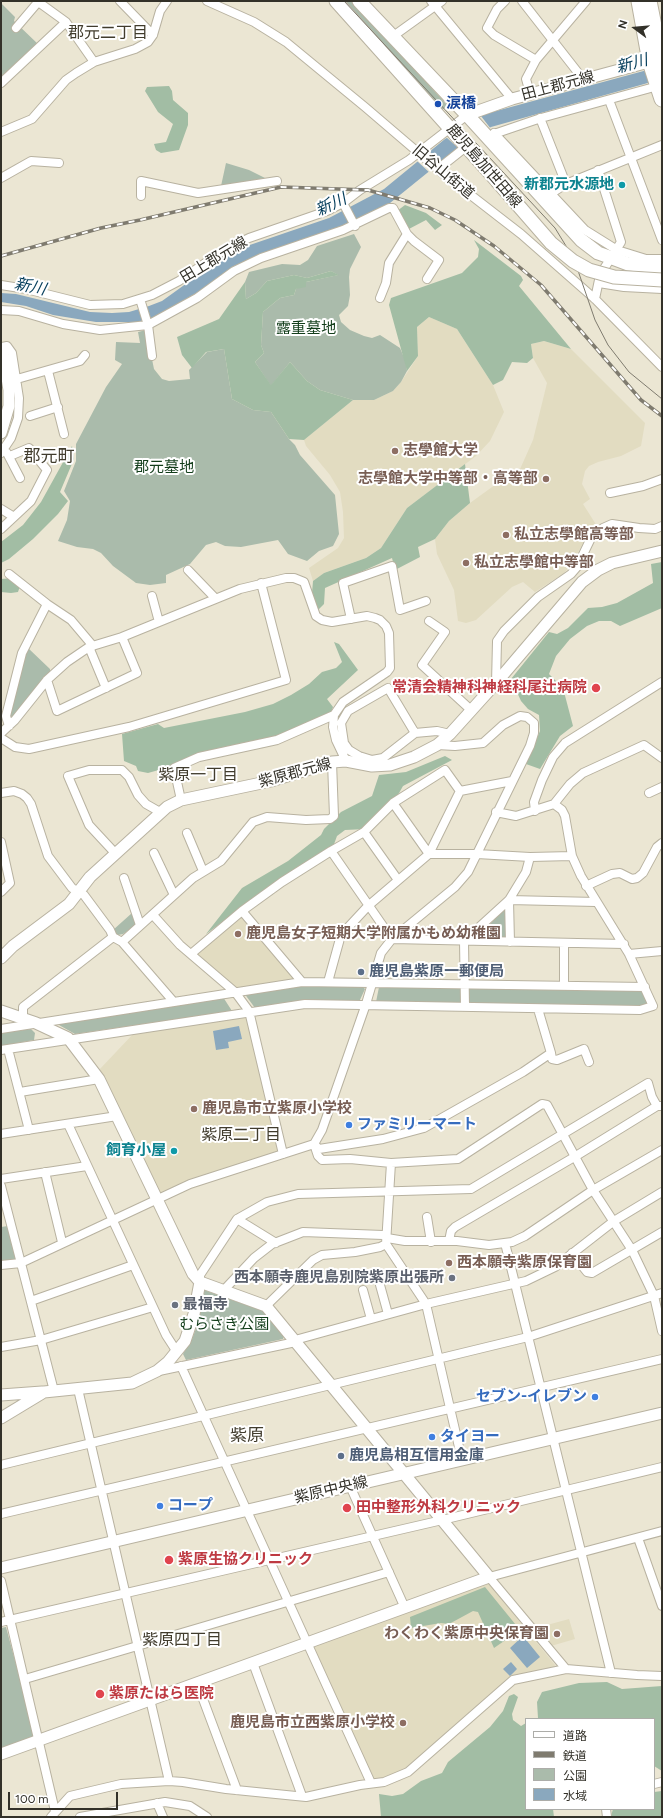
<!DOCTYPE html>
<html>
<head>
<meta charset="utf-8">
<style>
  body { margin:0 }
  #map { position:relative; width:663px; height:1818px; overflow:hidden; background:#ebe6d3; font-family:Figtree,"Noto Sans JP",sans-serif }
  canvas { display:block }
  .frame { position:absolute; inset:0; border:2px solid #333129; pointer-events:none }
  .legend { position:absolute; left:525px; top:1718px; width:130px; height:92px; box-sizing:border-box; background:#fff; border:1px solid #adada9; margin:0; padding:5px 7px; list-style:none; font-size:12px; color:#333129 }
  .legend li { display:flex; align-items:center; gap:8px; height:20px }
  .legend b { width:20px; border:1px solid #adada9 }
  .north { position:absolute; left:615px; top:8px; width:40px; height:40px; -webkit-text-stroke:3px #fff; paint-order:stroke; rotate:286deg; font-size:11px; font-weight:700; line-height:16px; text-align:center; color:#333129 }
  .north::after { content:''; display:block; margin:auto; width:14px; height:18px; background:#333129; clip-path:polygon(50% 0,100% 100%,50% 72%,0 100%) }
  .scale { position:absolute; left:8px; top:1792px; width:110px; height:18px; box-sizing:border-box; border:2px solid #333129; border-top:0; padding-left:5px; font-size:12px; line-height:14px; white-space:nowrap; color:#333129; -webkit-text-stroke:3px #fff; paint-order:stroke }
</style>
</head>
<body>
<div id="map">
<canvas width="663" height="1818"></canvas>
<div class="frame"></div>
<ul class="legend">
<li><b style="height:5px;background:#fff"></b>道路</li>
<li><b style="height:5px;background:#7f7b6f"></b>鉄道</li>
<li><b style="height:11px;background:#aabbab"></b>公園</li>
<li><b style="height:11px;background:#8aa8be"></b>水域</li>
</ul>
<div class="north">N</div>
<div class="scale">100 m</div>
</div>
<script>
const g = document.querySelector('canvas').getContext('2d');
g.lineJoin = 'round';
function fill(path, color) { g.fillStyle = color; g.fill(path, 'evenodd'); }
const poly = rows => new Path2D(rows.map(r => 'M' + r).join(''));
function strokePath(path, color, width, dash) { g.strokeStyle = color; g.lineWidth = width; g.lineCap = dash ? 'butt' : 'round'; g.setLineDash(dash || []); g.stroke(path); }
function drawText(font, color, halo, rows, align = 'center') {
  g.font = font + ' Figtree,"Noto Sans JP",sans-serif'; g.lineWidth = 4; g.setLineDash([]); g.textBaseline = 'middle'; g.strokeStyle = halo; g.fillStyle = color; for (const [text, x, y, turn = 0] of rows) {
    g.save(); g.translate(x, y); g.rotate((+turn || 0) * Math.PI / 180); g.textAlign = isNaN(turn) ? turn : align; if (halo) g.strokeText(text, 0, 0); g.fillText(text, 0, 0); g.restore();
  }
}
fill(poly([
  [429,317,457,329,493,385,504,412,490,441,476,456,407,508,381,548,366,558,324,573,313,581,309,568,338,548,344,538,343,512,340,492,330,475,306,446,304,440,353,400,374,400,393,391,401,382,418,356,417,327],
  [544,341,571,349,645,423,641,446,621,456,598,462,589,466,585,471,582,484,590,499,583,504,597,526,589,531,572,564,564,573,535,592,523,582,512,587,476,620,466,623,458,621,454,590,437,554,435,539,449,521,470,503,499,482,517,476,533,440,547,383,533,358,531,344],
  [239,916,243,916,294,977,294,980,239,989,232,987,196,956,197,953],
  [243,1017,248,1020,279,1148,276,1153,161,1194,99,1070,134,1033],
  [484,1583,489,1584,555,1665,554,1668,512,1677,405,1770,390,1778,375,1780,371,1777,314,1649,314,1645],
  [569,1619,575,1639,551,1646,536,1628]
]), '#e2dcc1');
fill(poly([
  [342,1,352,1,448,106,442,110],
  [1,3,15,17,14,21,39,45,1,81],
  [226,163,249,170,265,178,221,186],
  [354,234,361,247,350,269,349,277,350,295,348,306,339,315,341,322,350,330,364,336,372,338,380,335,400,348,406,362,407,371,401,382,393,391,374,400,353,400,320,390,307,381,290,362,271,386,255,362,264,353,261,345,263,312,280,298,294,295,296,289,306,282,338,275,331,271,307,278,294,275,267,281,256,293,246,299,245,282,249,272,282,264,300,265,308,260,317,246],
  [146,330,154,369,162,379,169,381,190,379,189,370,207,352,224,349,232,399,253,410,271,412,289,439,295,445,300,455,335,495,339,534,333,546,319,551,307,561,288,554,278,540,241,547,225,546,216,542,206,545,190,564,166,575,166,583,150,585,136,583,113,566,101,553,93,549,77,547,58,541,67,520,70,501,64,491,76,461,76,444,106,387,122,364,115,360,116,342,140,343,138,332],
  [28,648,50,669,50,672,13,717,9,716,24,656],
  [504,910,507,910,508,936,505,939,476,938],
  [132,913,136,925,123,934,118,935,113,930],
  [297,985,362,986,365,989,359,1002,255,1008,244,993],
  [379,987,636,990,643,991,647,1001,646,1005,545,1007,376,1002],
  [223,997,232,1011,75,1034,59,1025,59,1022],
  [31,1029,35,1033,34,1040,1,1046,1,1033],
  [8,1226,16,1259,1,1262,1,1227],
  [204,1290,263,1311,284,1336,283,1339,186,1360,183,1354,192,1339,197,1326],
  [6,1627,35,1735,33,1738,1,1750,1,1628]
]), '#aabbab');
fill(poly([
  [169,86,172,91,173,100,188,113,188,125,179,150,161,153,156,150,154,144,166,142,173,124,158,112,145,91,147,87],
  [405,205,426,213,442,225,435,230,426,220,407,230,397,211],
  [474,240,521,276,523,280,519,286,571,349,544,341,531,344,533,358,527,363,512,362,503,380,493,385,457,329,429,317,417,327,418,356,407,371,389,305,391,298,462,273,478,257,479,249],
  [331,271,339,275,306,282,306,287,296,289,294,295,280,298,263,312,261,345,264,353,255,362,271,385,290,362,307,381,320,390,353,400,304,440,289,439,271,412,253,410,232,399,224,349,206,352,192,368,182,355,177,337,219,319,245,282,246,299,256,293,267,281,294,275,307,278],
  [72,446,74,459,60,492,68,501,58,514,33,539,9,559,1,563,1,542,23,525,41,502],
  [465,464,470,503,449,521,435,539,418,547,420,557,395,570,392,558,325,588,324,604,318,610,312,593,313,581,324,573,366,558,381,548,407,508],
  [662,562,662,608,620,626,611,621,599,621,587,626,570,639,556,656,549,674,563,688,573,726,560,736,540,769,526,764,540,731,539,715,528,709,521,701,511,679,549,632,557,634,568,628,588,608,602,607,617,603,653,583,651,564],
  [14,578,21,583,18,592,11,593,1,592,1,579],
  [334,642,339,644,358,670,327,699,333,707,331,713,290,733,148,773,138,771,136,766,124,761,122,734,158,724,164,728,245,712,273,704,291,695,309,684,322,672,336,668,342,662],
  [445,756,452,760,403,786,394,802,366,829,345,830,337,836,333,847,292,871,206,934,242,888,288,861,321,835,324,829,341,812,372,796,379,775,406,772],
  [485,1587,520,1630,494,1648,478,1612,473,1611,449,1624,441,1623,411,1628,410,1617],
  [607,1682,622,1689,662,1686,662,1771,654,1766,654,1719,535,1719,538,1718,537,1702,542,1692,579,1683],
  [514,1694,518,1697,512,1714,513,1720,521,1726,526,1723,526,1809,553,1809,554,1817,381,1817,379,1794,392,1796,403,1794,421,1781,442,1773,448,1762,490,1727,503,1711,509,1696],
  [662,1791,662,1817,611,1816,613,1809,654,1809,654,1792]
]), '#a2bda4');
fill(poly([
  [662,66,662,79,491,127,458,148,390,203,342,228,234,266,198,292,155,317,137,322,96,322,53,315,26,306,1,302,1,293,16,294,90,312,112,313,129,312,149,306,162,301,226,255,238,249,329,218,384,189,445,139,485,114],
  [239,1026,242,1039,228,1042,229,1048,216,1050,213,1031],
  [523,1636,540,1657,527,1668,510,1648],
  [511,1662,517,1669,510,1676,503,1669]
]), '#8aa8be');
fill(poly([
  [481,116,491,129,458,148,446,137],
  [429,151,442,163,430,173,417,161]
]), '#ebe6d3');
const street = poly([
  [37,1,66,22,94,62],
  [120,1,153,35],
  [207,1,254,22,286,42,365,107,441,172,521,234,595,299,662,367],
  [431,1,512,99],
  [505,1,497,9,487,28,494,35,536,60],
  [522,1,583,79],
  [16,28,39,1],
  [392,37,442,1],
  [1,83,66,22],
  [530,93,526,79,536,60,586,1],
  [609,100,662,240],
  [540,118,566,184],
  [1,132,32,119,66,80,76,73,94,62,135,49,148,42,153,35,160,11,167,1],
  [494,133,585,230,617,250,646,259,662,259],
  [491,135,541,118,658,86],
  [438,169,467,146],
  [1,178,31,161,59,163],
  [550,194,566,184,662,145],
  [141,196,141,181,198,193,277,181],
  [343,203,355,226],
  [599,283,624,287,662,289],
  [1,285,26,289,90,305,123,304,152,295,179,281,224,250,249,238,327,211,343,203,360,190,409,160,467,115],
  [380,298,386,283,389,263,407,234],
  [140,299,148,325,152,356],
  [595,299,600,275,621,242,598,170],
  [1,310,19,311,63,324,100,330,148,325,197,298,234,271,261,258,343,230,389,208,393,208,407,234,414,241,439,260,427,279],
  [48,371,64,434],
  [17,379,80,361,85,355],
  [30,416,58,407],
  [1,453,11,438,18,418,19,398,12,353,7,346,2,347],
  [7,453,20,478],
  [610,493,643,486,662,479],
  [1,509,14,517],
  [1,529,31,501,47,470,29,448,10,456],
  [188,570,215,598],
  [9,574,47,604,71,620,93,646],
  [152,596,159,622],
  [351,619,343,583,392,566,400,610,426,601],
  [429,621,445,632,422,665,471,710],
  [89,647,106,688],
  [47,680,57,711,137,673,122,637],
  [496,683,497,641,504,631,538,597,571,574,577,567,591,538,603,528,612,524,639,528,655,529,662,526],
  [9,726,6,716,22,653,47,604],
  [1,733,15,720,47,680,67,662,89,647,122,637,240,589,286,578,294,578,304,582,316,616,322,620,332,622,367,616,375,618,380,620,386,626,389,633,390,668,387,672,343,702,334,715,333,727,336,740,346,761],
  [415,733,388,688,348,711,341,723,344,743,349,750,359,756,372,760,383,758,415,733,437,731,450,734],
  [1,738,15,747,29,749,129,727,286,680,261,583],
  [1,793,14,791,22,794,27,798,31,804,48,856,72,888,84,895,110,930,113,937,122,942,173,1001],
  [649,793,662,787],
  [181,800,174,768,199,757,277,740,334,715],
  [393,803,429,854,477,854,530,857],
  [554,804,570,784,583,773,644,745,662,758],
  [535,811,534,802,542,780,553,757,565,743,662,682],
  [364,832,398,880],
  [187,833,203,871],
  [1,842,10,883,1,892],
  [331,851,364,832,393,803,445,770,460,791],
  [115,853,89,825,68,776,89,770,122,770,129,777,138,795,146,804,160,812],
  [154,853,174,895],
  [124,878,140,925],
  [586,886,612,874,620,873,632,879,637,878,643,873,657,847,662,843],
  [509,900,596,902],
  [509,900,510,942],
  [242,911,302,982],
  [153,915,180,945,235,992,249,1011,283,1154],
  [122,942,193,878,221,861,253,822,267,817,306,820,330,819,334,816,332,762],
  [564,943,564,986],
  [191,954,242,911,282,882,331,851,392,939,624,944],
  [629,954,662,951],
  [328,982,341,935,368,906,429,854,460,791,512,781],
  [465,1007,464,941,509,900,526,872,530,857,572,856],
  [23,1018,23,1007,113,937],
  [1,1029,302,982,645,987],
  [8,1049,29,1130],
  [1,1050,305,1004,640,1010,653,1006,629,954,581,876,572,856,565,816,562,810,554,804,516,816,496,812],
  [551,1053,552,1059,557,1060,584,1049,589,1062],
  [20,1092,99,1079],
  [68,1124,153,1307,166,1335,177,1352],
  [1,1134,117,1116],
  [314,1144,319,1149,383,1139,424,1128,523,1072,551,1053,538,1009],
  [391,1163,458,1159,542,1104,547,1105,593,1190,632,1250,654,1296,662,1331],
  [45,1172,62,1242],
  [1,1179,87,1166],
  [1,1186,54,1391],
  [427,1217,431,1242],
  [237,1219,276,1243],
  [449,1241,451,1231,455,1227,576,1156,657,1106],
  [505,1243,611,1673],
  [386,1244,426,1304,462,1460],
  [572,1253,587,1272,592,1273,662,1232],
  [1,1265,21,1263,190,1184,314,1144,322,1130,366,1004,381,953,392,939,455,887,468,872,530,746,534,733,534,723,527,717,520,716,503,725,483,743,455,746,437,745],
  [200,1282,200,1275,237,1219,267,1202,298,1194,471,1189,648,1083,652,1097,657,1106,662,1106],
  [380,1285,388,1314],
  [363,1290,371,1319],
  [223,1291,254,1258,272,1244,303,1232,383,1235,387,1238,405,1241,457,1241,489,1245,512,1242,525,1236,593,1190,662,1150],
  [31,1301,133,1265],
  [266,1306,313,1260,322,1255,355,1252,380,1247,386,1244,391,1163,350,1159,322,1160,318,1156,314,1144],
  [1,1347,41,1340,153,1307],
  [181,1366,371,1783],
  [159,1371,291,1343,295,1340,426,1304,526,1281,555,1267,614,1221,662,1192],
  [78,1389,169,1781],
  [1,1465,528,1337,662,1293],
  [350,1486,405,1608],
  [1,1514,662,1359],
  [638,1538,662,1606],
  [1,1581,55,1811],
  [1,1622,438,1521,662,1467],
  [253,1663,302,1796],
  [566,1669,489,1577,662,1531],
  [25,1679,389,1572],
  [197,1683,237,1790],
  [654,1784,662,1782],
  [157,1803,163,1817],
  [606,1809,607,1817],
  [51,1817,70,1796,121,1784,169,1781,183,1782,226,1789,306,1797,360,1785,384,1782,408,1772,513,1680,566,1669,637,1675,662,1676],
  [80,1817,165,1802,190,1806,207,1817]
]);
const secondary = poly([
  [467,115,512,99,656,60],
  [1,433,9,406,9,390,3,353],
  [1,958,13,946,69,904,90,877,167,807,181,800,271,781,332,762,346,761,372,766,390,765,414,757,437,745,450,734,496,683,582,582,598,570,612,563,662,551],
  [1,1011,36,1023,68,1038,99,1079,193,1274,200,1282,266,1306,489,1577,1,1754],
  [1,1395,42,1392],
  [1,1418,44,1392,132,1383,157,1371,168,1362,185,1341,194,1314,200,1282],
  [1,1568,662,1413]
]);
const primary = poly([
  [336,1,497,181],
  [359,1,470,118,581,240,598,253,612,258,628,264,662,267]
]);
const highway = poly([
  [639,1,650,62,662,99],
  [649,1,662,66]
]);
strokePath(street, '#b8b2a0', 10);
strokePath(secondary, '#b8b2a0', 13);
strokePath(primary, '#b8b2a0', 15);
strokePath(highway, '#b8b2a0', 17);
strokePath(street, '#fff', 8);
strokePath(secondary, '#fff', 11);
strokePath(primary, '#fff', 13);
strokePath(highway, '#fff', 15);
strokePath(poly([
  [344,1,555,228,574,259,595,320,608,345,629,372,662,399]
]), '#7f7b6f', 1);
const rail = poly([
  [1,256,101,228,140,220,281,187,368,190,430,208,455,220,494,246,541,285,641,400,662,416]
]);
strokePath(rail, '#7f7b6f', 3.5);
strokePath(rail, '#fff', 2, [6]);
const primaryBridge = poly([
  [497,181,551,243,573,261,589,270,614,277,662,280]
]);
strokePath(primaryBridge, '#b8b2a0', 15, []);
strokePath(primaryBridge, '#fff', 13);
for (const [x, y, r, color] of [
  [438,104,4,"#1a4fb4"],
  [622,185,4,"#0f9aa8"],
  [395,451,4,"#8d6e63"],
  [546,479,4,"#8d6e63"],
  [506,535,4,"#8d6e63"],
  [466,563,4,"#8d6e63"],
  [596,688,5,"#e0444e"],
  [238,934,4,"#8d6e63"],
  [361,972,4,"#5c6f8a"],
  [194,1109,4,"#8d6e63"],
  [349,1125,4,"#3f7fe0"],
  [174,1151,4,"#0f9aa8"],
  [449,1263,4,"#8d6e63"],
  [452,1278,4,"#6b7280"],
  [175,1305,4,"#6b7280"],
  [595,1397,4,"#3f7fe0"],
  [432,1437,4,"#3f7fe0"],
  [341,1456,4,"#5c6f8a"],
  [160,1506,4,"#3f7fe0"],
  [347,1508,5,"#e0444e"],
  [169,1560,5,"#e0444e"],
  [557,1634,4,"#8d6e63"],
  [100,1694,5,"#e0444e"],
  [403,1723,4,"#8d6e63"]
]) { const dot = new Path2D(); dot.arc(x, y, r, 0, 2 * Math.PI); g.fillStyle = color; g.fill(dot); strokePath(dot, '#fff', 1.5); }
drawText('15px', '#333129', '#fff', [
  ["田上郡元線",558,86,-15],
  ["鹿児島加世田線",484,166,49],
  ["旧谷山街道",443,172,40],
  ["田上郡元線",214,260,-31],
  ["紫原郡元線",295,773,-15],
  ["紫原中央線",331,1490,-13]
]);
drawText('bold 15px', '#164399', '#fff', [
  ["涙橋",446,104]
], 'left');
drawText('bold 15px', '#0d838f', '#fff', [
  ["新郡元水源地",614,185],
  ["飼育小屋",166,1151]
], 'right');
drawText('15px', '#123d1a', '#fff', [
  ["露重墓地",306,329],
  ["郡元墓地",164,468],
  ["むらさき公園",224,1325]
]);
drawText('bold 15px', '#785e54', '#fff', [
  ["志學館大学",403,451],
  ["志學館大学中等部・高等部",538,479,"right"],
  ["私立志學館高等部",514,535],
  ["私立志學館中等部",474,563],
  ["鹿児島女子短期大学附属かもめ幼稚園",246,934],
  ["鹿児島市立紫原小学校",202,1109],
  ["西本願寺紫原保育園",457,1263],
  ["わくわく紫原中央保育園",549,1634,"right"],
  ["鹿児島市立西紫原小学校",395,1723,"right"]
], 'left');
drawText('bold 15px', '#be3a42', '#fff', [
  ["常清会精神科神経科尾辻病院",587,688,"right"],
  ["田中整形外科クリニック",356,1508],
  ["紫原生協クリニック",178,1560],
  ["紫原たはら医院",109,1694]
], 'left');
drawText('bold 15px', '#4e5e75', '#fff', [
  ["鹿児島紫原一郵便局",369,972],
  ["鹿児島相互信用金庫",349,1456]
], 'left');
drawText('bold 15px', '#366cbe', '#fff', [
  ["ファミリーマート",357,1125],
  ["セブン-イレブン",587,1397,"right"],
  ["タイヨー",440,1437],
  ["コープ",168,1506]
], 'left');
drawText('bold 15px', '#5b616d', '#fff', [
  ["西本願寺鹿児島別院紫原出張所",444,1278],
  ["最福寺",183,1305,"left"]
], 'right');
drawText('16px', '#413c2d', '#fff', [
  ["郡元二丁目",108,33],
  ["紫原一丁目",198,775],
  ["紫原二丁目",241,1135],
  ["紫原四丁目",182,1640]
]);
drawText('italic 16px', '#043d5b', '#fff', [
  ["新川",632,64,-15],
  ["新川",331,205,-25],
  ["新川",30,287,12]
]);
drawText('17px', '#413c2d', '#fff', [
  ["郡元町",49,457],
  ["紫原",247,1436]
]);
</script>
</body>
</html>
